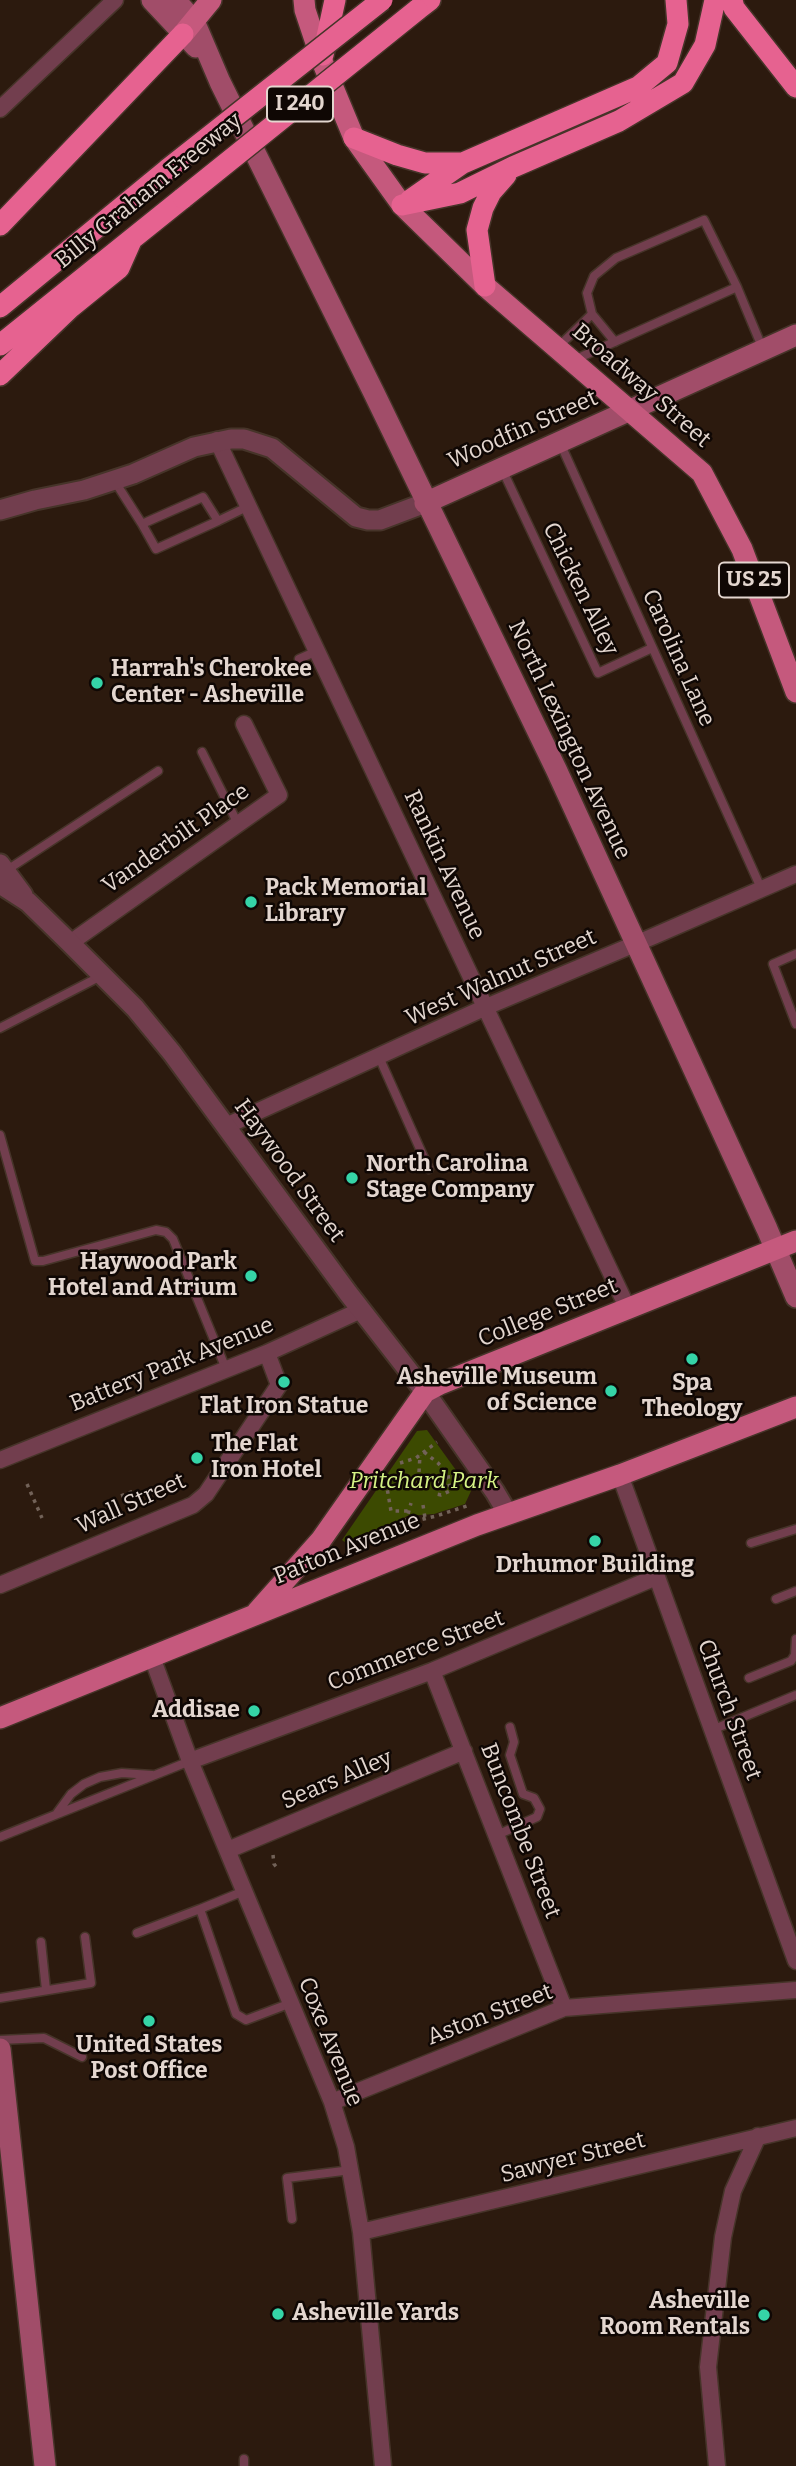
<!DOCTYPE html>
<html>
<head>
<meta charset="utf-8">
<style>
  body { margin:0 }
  canvas { display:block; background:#2c1a0e }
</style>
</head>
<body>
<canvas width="796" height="2466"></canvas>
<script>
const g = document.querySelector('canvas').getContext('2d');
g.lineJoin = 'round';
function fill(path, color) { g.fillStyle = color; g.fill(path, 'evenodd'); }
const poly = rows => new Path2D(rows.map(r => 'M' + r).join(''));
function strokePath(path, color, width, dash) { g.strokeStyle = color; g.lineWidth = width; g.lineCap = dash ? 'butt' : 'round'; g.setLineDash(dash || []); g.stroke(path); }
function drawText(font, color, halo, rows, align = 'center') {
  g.font = font + ' Bitter,serif'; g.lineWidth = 5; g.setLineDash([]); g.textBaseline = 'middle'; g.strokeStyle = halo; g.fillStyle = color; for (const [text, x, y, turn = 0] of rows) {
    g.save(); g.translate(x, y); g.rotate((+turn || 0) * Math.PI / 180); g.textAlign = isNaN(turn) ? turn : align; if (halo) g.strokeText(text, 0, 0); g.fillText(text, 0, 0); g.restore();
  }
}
fill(poly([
  [427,1430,471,1491,465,1504,434,1514,407,1516,376,1535,359,1541,353,1548,342,1540,417,1431]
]), '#3c4a01');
const service = poly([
  [737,287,762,347],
  [592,314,615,342],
  [558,347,592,314,587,293,594,276,616,258,704,220,737,287,574,360],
  [561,445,761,888],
  [502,469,598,673,652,648],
  [114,480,142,524],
  [218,521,203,497,142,524,156,549,218,521,247,507],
  [299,659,317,651],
  [202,752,238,824],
  [7,870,158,771],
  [796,954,773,964,796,1024],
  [0,1028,101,976],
  [379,1057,429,1169],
  [0,1135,35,1261,43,1261,156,1230,166,1232,173,1239,226,1369],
  [751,1543,796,1529],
  [776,1599,796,1591],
  [749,1678,791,1661,795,1655,796,1639],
  [712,1730,796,1695],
  [57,1813,71,1794,84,1784,100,1777,122,1773,152,1775],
  [497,1835,537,1817,540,1809,534,1798,523,1794,510,1755,514,1742,510,1727],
  [0,1837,190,1761],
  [200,1909,244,1891],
  [137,1933,200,1909,236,2014,246,2020,291,2003],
  [41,1942,46,1990],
  [0,1998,91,1983,85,1937],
  [0,2040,44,2038,82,2057],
  [292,2219,287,2178,351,2170],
  [244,2459,244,2466]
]);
const minor = poly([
  [0,109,115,0],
  [217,440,628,1309],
  [70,943,279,795,244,724],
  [226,1126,486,1007,654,936,796,874],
  [0,1460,267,1353,361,1310],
  [620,1475,796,1961],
  [0,1585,193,1505,206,1494,279,1385,267,1353],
  [152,1657,190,1761,332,2102,346,2147,361,2232,383,2466],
  [432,1671,564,2008],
  [190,1761,432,1671,656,1577],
  [228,1850,464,1751],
  [332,2102,564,2008,796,1990],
  [361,2232,796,2128],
  [717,2466,708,2367,723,2237,733,2191,758,2136]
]);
const tertiary = poly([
  [0,510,35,500,84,490,133,474,194,447,231,439,244,439,272,448,356,517,368,520,380,520,425,503],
  [0,864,23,895],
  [0,884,28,902,70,943,135,1008,172,1053,348,1293,425,1392,495,1492,508,1514]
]);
const secondary = poly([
  [152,0,196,47],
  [175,0,194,21,220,82,374,393,556,769,767,1229,796,1297],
  [425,503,796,335],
  [0,2049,45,2466]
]);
const primary = poly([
  [304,0,305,10,322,61,354,138,402,205,485,286,702,473,742,549,796,692],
  [183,34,211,0],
  [257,1612,321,1540,425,1392,440,1384,796,1241],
  [0,1718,477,1525,620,1475,796,1407]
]);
const motorway = poly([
  [732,0,734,8,796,87],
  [417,10,430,0],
  [323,55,335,0],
  [354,138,397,155,425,163,463,163],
  [410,200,463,163,638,87,667,63,678,24,676,0],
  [402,205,460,193,513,167,619,121,683,83,705,45,715,0],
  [0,225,183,34],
  [485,286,477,230,483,208,491,192,506,175],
  [0,307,168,169],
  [0,345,183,198],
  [0,375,71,307,119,268,131,241]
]);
strokePath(service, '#463429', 11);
strokePath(minor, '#463429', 19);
strokePath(tertiary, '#463429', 23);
strokePath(secondary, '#463429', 24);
strokePath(primary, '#463429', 24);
strokePath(motorway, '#463429', 24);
strokePath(poly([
  [424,1452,438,1463,448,1474,450,1491,441,1495,436,1494],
  [400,1463,416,1458,437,1442],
  [419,1472,420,1455],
  [386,1482,391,1511,408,1511],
  [436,1483,447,1478],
  [27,1484,42,1518],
  [121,1496,134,1491,136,1495],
  [423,1505,425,1518],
  [406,1522,411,1503],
  [348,1556,360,1543,378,1537,399,1525,436,1516,470,1505],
  [273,1855,274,1864,279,1870]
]), '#726258', 3.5, [3.5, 5]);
strokePath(service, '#723e4e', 8);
strokePath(minor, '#723e4e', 16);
strokePath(tertiary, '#723e4e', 19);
strokePath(secondary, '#a14d69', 21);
strokePath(primary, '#c5597d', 21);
strokePath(motorway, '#e66290', 21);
const motorwayBridge = poly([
  [168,169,382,0],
  [183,198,417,10]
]);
strokePath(motorwayBridge, '#463429', 24, []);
strokePath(motorwayBridge, '#e66290', 21);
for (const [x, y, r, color] of [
  [97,683,7,"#35d4a7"],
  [251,902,7,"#35d4a7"],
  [352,1178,7,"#35d4a7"],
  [251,1276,7,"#35d4a7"],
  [692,1359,7,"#35d4a7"],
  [284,1382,7,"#35d4a7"],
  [611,1391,7,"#35d4a7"],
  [197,1458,7,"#35d4a7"],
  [595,1541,7,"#35d4a7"],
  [254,1711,7,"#35d4a7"],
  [149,2021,7,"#35d4a7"],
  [278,2314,7,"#35d4a7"],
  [764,2315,7,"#35d4a7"]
]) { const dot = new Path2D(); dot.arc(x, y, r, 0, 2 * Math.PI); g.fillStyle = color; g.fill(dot); strokePath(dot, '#0f0704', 2.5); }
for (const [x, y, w] of [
  [300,104,66],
  [754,580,70]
]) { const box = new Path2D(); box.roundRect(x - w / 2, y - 17.5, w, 35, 5); g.fillStyle = '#0f0704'; g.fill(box); strokePath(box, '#e3d6cf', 2); }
drawText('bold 21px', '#e3d6cf', null, [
  ["I 240",300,104],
  ["US 25",754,580]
]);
drawText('23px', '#e3d6cf', '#0f0704', [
  ["Billy Graham Freeway",149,191,-39],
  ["Broadway Street",641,386,41],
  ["Woodfin Street",523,430,-24],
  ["Chicken Alley",580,589,64],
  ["Carolina Lane",678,658,66],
  ["North Lexington Avenue",569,740,65],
  ["Vanderbilt Place",176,839,-35],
  ["Rankin Avenue",444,865,65],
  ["West Walnut Street",501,978,-24],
  ["Haywood Street",289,1171,54],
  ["College Street",548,1313,-22],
  ["Battery Park Avenue",172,1365,-22],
  ["Wall Street",131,1504,-24],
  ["Patton Avenue",347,1549,-22],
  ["Commerce Street",416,1651,-21],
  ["Church Street",729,1710,70],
  ["Sears Alley",337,1780,-23],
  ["Buncombe Street",520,1831,69],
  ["Aston Street",490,2015,-21],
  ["Coxe Avenue",330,2042,68],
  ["Sawyer Street",573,2158,-14]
]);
drawText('bold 23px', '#e3d6cf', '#0f0704', [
  ["Harrah's Cherokee",111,670],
  ["Center - Asheville",111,696],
  ["Pack Memorial",265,889],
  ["Library",265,915],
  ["North Carolina",366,1165],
  ["Stage Company",366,1191],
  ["Haywood Park",237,1263,"right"],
  ["Hotel and Atrium",237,1289,"right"],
  ["Asheville Museum",597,1378,"right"],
  ["of Science",597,1404,"right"],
  ["Spa",692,1384,"center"],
  ["Theology",692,1410,"center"],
  ["Flat Iron Statue",284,1407,"center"],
  ["The Flat",211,1445],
  ["Iron Hotel",211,1471],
  ["Drhumor Building",595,1566,"center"],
  ["Addisae",240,1711,"right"],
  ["United States",149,2046,"center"],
  ["Post Office",149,2072,"center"],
  ["Asheville",750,2302,"right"],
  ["Room Rentals",750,2328,"right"],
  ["Asheville Yards",292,2314]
], 'left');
drawText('italic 23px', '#d5f285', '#0f0704', [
  ["Pritchard Park",424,1482]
]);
</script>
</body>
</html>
